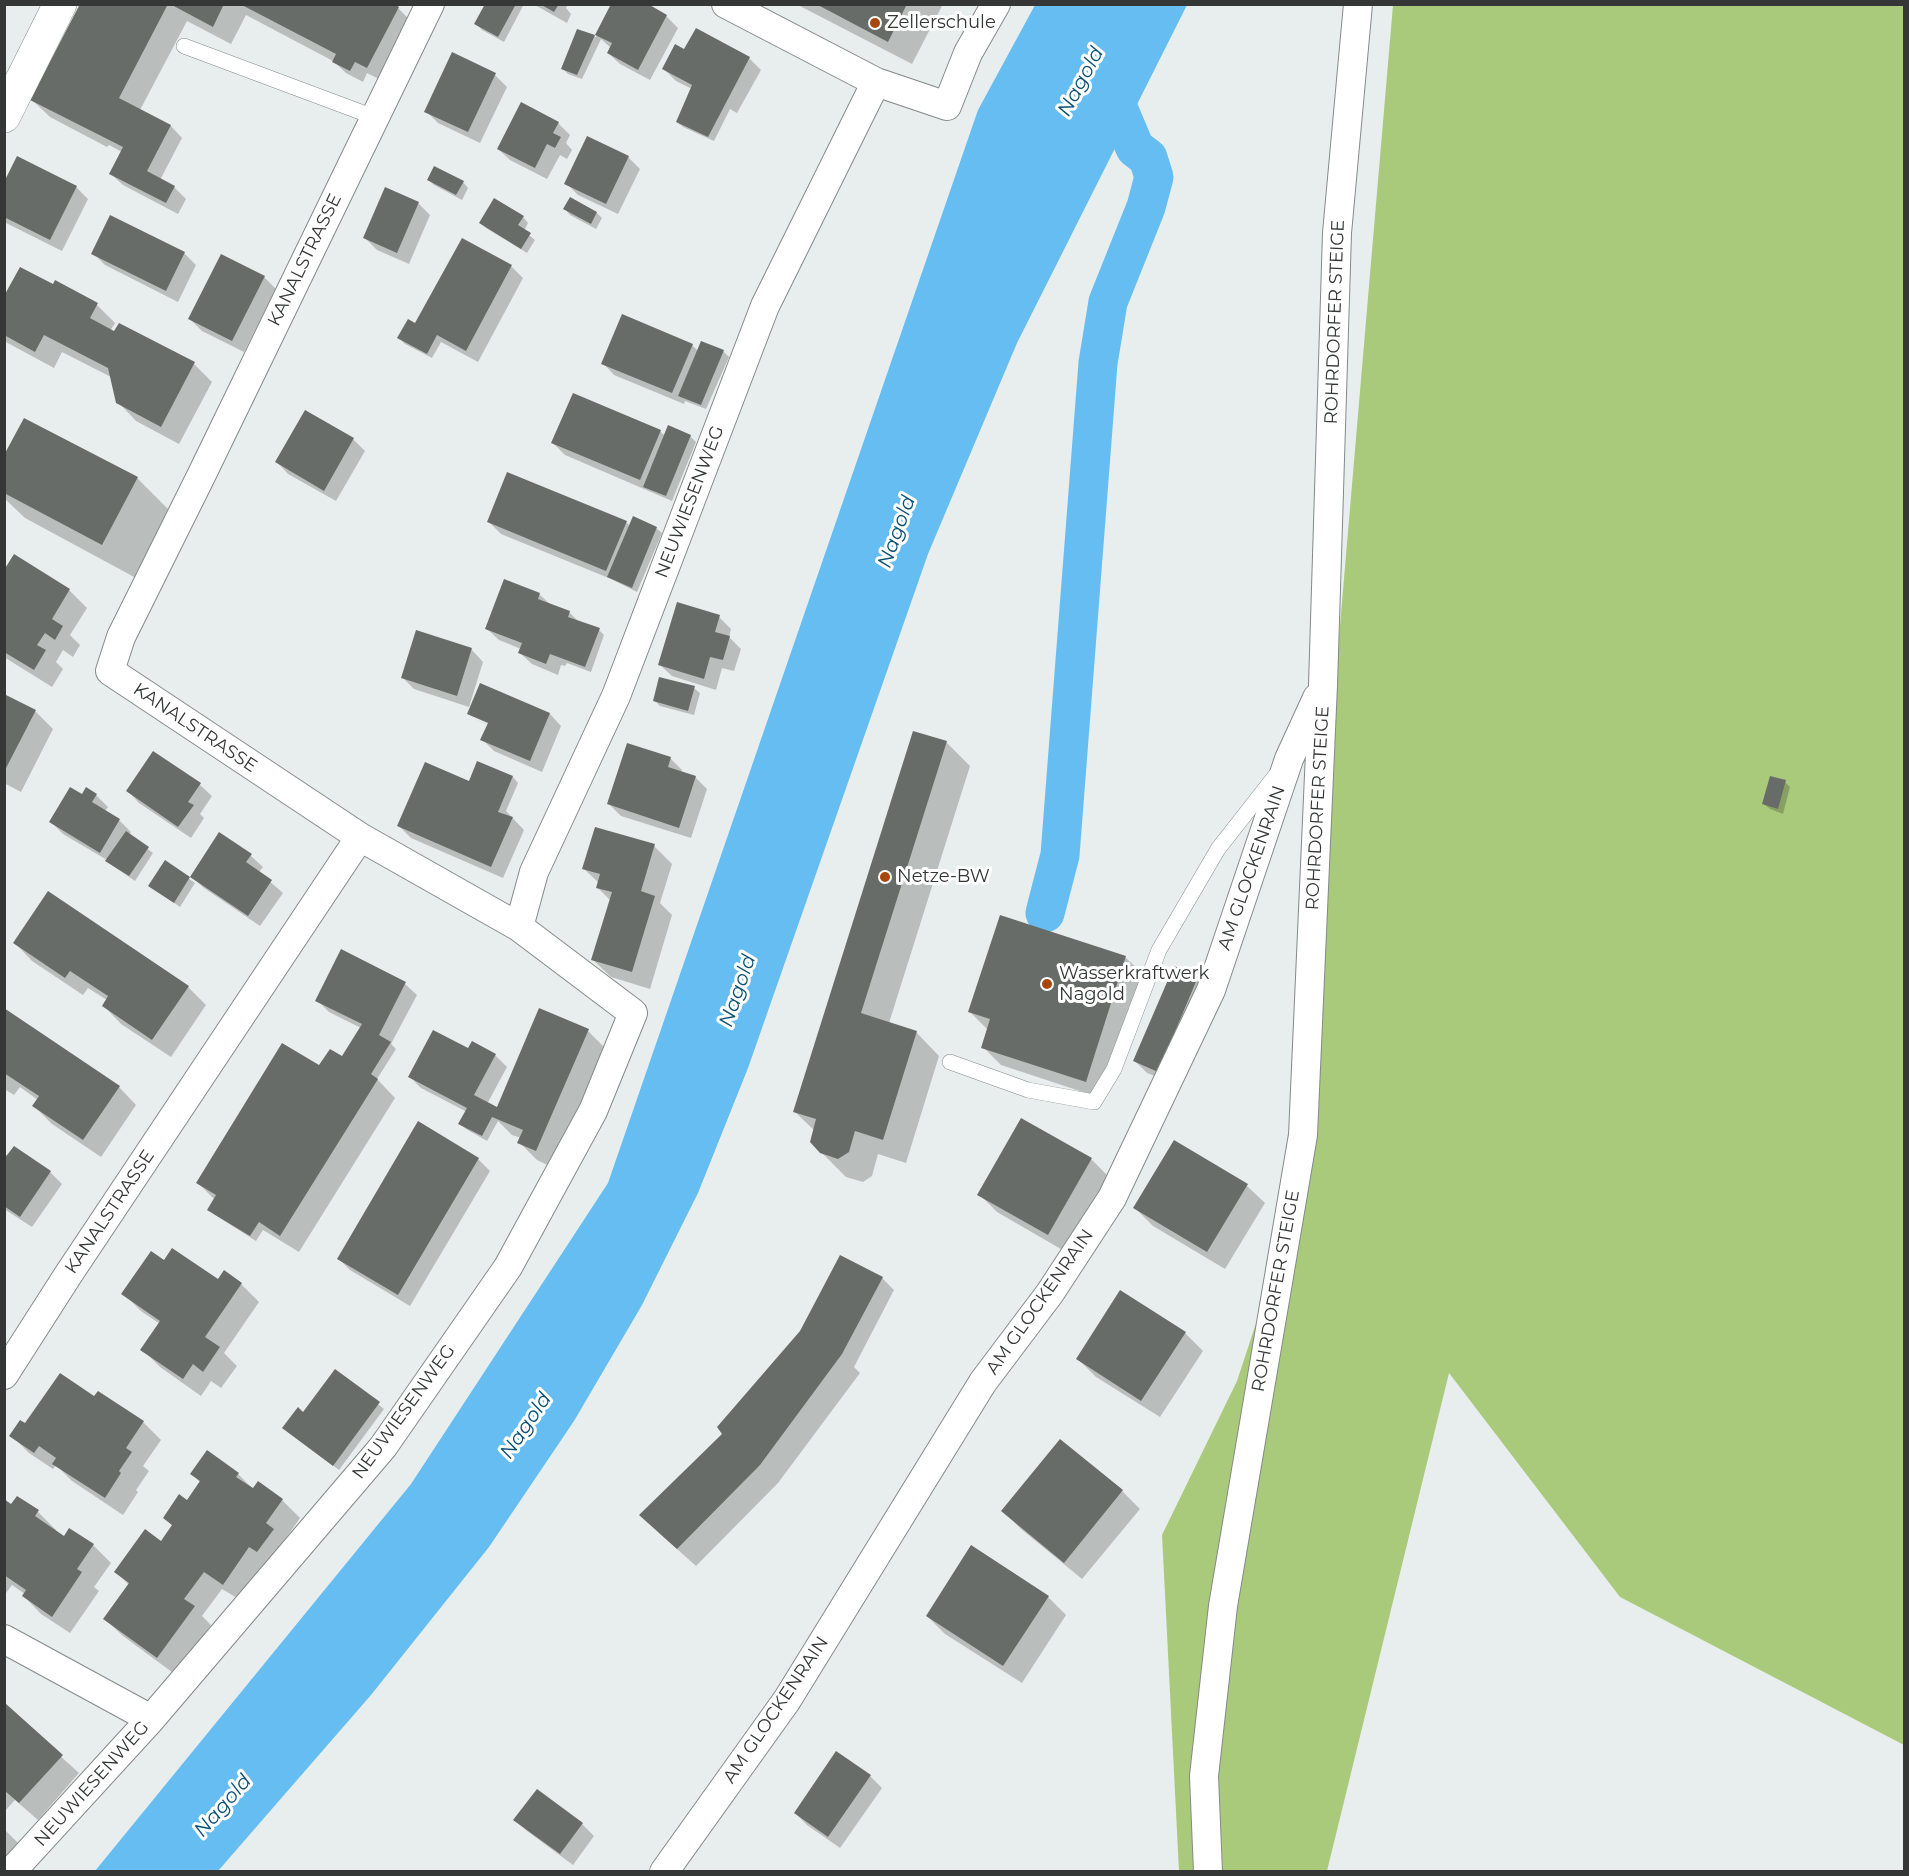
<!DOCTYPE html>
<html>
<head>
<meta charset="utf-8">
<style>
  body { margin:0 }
  #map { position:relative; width:1909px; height:1876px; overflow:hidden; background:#e8eeed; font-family:Montserrat,sans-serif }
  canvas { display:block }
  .frame { position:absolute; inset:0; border:6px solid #343736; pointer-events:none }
</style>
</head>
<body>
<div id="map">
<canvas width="1909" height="1876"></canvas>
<div class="frame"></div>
</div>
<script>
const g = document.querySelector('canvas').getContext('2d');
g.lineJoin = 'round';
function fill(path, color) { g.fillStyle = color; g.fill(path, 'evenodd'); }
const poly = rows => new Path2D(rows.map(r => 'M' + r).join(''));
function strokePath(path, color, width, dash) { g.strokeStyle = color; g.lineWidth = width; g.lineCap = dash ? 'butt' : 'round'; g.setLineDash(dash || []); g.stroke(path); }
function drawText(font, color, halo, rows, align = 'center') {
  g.font = font + ' Montserrat,sans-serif'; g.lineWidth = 6; g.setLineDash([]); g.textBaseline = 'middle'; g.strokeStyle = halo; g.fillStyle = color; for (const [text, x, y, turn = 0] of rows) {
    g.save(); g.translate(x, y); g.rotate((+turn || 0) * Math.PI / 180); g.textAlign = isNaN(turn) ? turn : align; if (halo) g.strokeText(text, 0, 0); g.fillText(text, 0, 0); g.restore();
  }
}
fill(poly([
  [1393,5,1904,5,1904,1745,1620,1597,1449,1373,1327,1871,1179,1871,1162,1535,1237,1381,1303,1181,1326,789]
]), '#aaca7b');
fill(poly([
  [1035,5,1187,5,1017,343,928,554,748,1068,698,1193,642,1305,574,1421,489,1547,371,1695,218,1871,95,1871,411,1484,608,1183,978,110]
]), '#65bdf1');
fill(poly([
  [82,4,391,4,398,8,410,20,379,79,367,73,363,82,346,73,333,61,246,15,231,44,187,21,140,110,171,126,182,138,160,180,174,187,186,199,178,214,123,185,111,174,122,152,109,145,107,147,50,117,32,100],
  [487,4,524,4,504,42,482,30,476,24],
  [533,4,568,4,566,8,571,14,567,23],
  [613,4,666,16,678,28,650,80,620,64,608,53,611,48,601,39,582,79,568,74,562,68,577,31,596,37],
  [796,4,943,4,912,64],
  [685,51,749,58,761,70,737,113,730,109,714,141,683,127,677,122,692,89,676,81,664,69],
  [495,75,507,87,480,143,438,123,426,111],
  [558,123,570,135,566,143,572,150,567,159,560,155,547,179,510,160,498,149],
  [628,157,640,169,618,214,578,195,566,183],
  [429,180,463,182,468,188,462,200,434,185],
  [4,185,76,187,88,199,62,251,4,222],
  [386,189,418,203,430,215,409,264,377,250,365,238],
  [565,209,597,213,602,218,596,229,570,215],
  [523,217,528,223,524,231,535,240,527,253,486,228,481,223],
  [463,240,512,267,523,278,478,362,441,342,432,358,405,344,399,338,421,329],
  [93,253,184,253,196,265,178,302,105,265],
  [264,277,276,289,244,352,202,331,190,319],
  [56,282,97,305,115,323,110,331,194,364,212,382,179,444,136,421,118,402,111,377,62,352,54,368,4,341,4,299,54,286],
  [692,345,698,351,723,351,729,357,706,409,685,401,684,404,614,375,603,363],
  [660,431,665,436,690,436,696,442,672,501,565,455,553,443],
  [353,439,365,451,336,501,288,474,277,462],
  [4,458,137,478,171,512,136,578,25,518,4,498],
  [489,522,626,522,630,526,656,528,662,533,637,592,611,579,501,534],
  [15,556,69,590,87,608,70,635,80,645,73,657,63,650,56,662,63,669,52,687,4,657,4,573],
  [539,594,551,605,569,612,579,622,599,630,604,635,591,672,567,663,565,666,561,665,558,675,532,664,520,653,521,649,499,640,487,629],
  [719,617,731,629,729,637,741,649,734,671,722,668,716,690,672,676,660,665],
  [417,632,472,650,483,662,469,707,414,689,402,677],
  [694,688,700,693,694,715,660,706,655,701],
  [4,696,35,711,53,729,21,792,4,783],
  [550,714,561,726,542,772,494,751,482,739,488,725,473,718,489,725],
  [946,742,970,766,889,1023,916,1032,939,1056,906,1163,878,1154,872,1176,863,1182,846,1177,821,1152,815,1131,795,1112],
  [153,753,200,785,212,796,200,814,204,818,191,838,139,803,128,791],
  [670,758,682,770,681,773,695,777,707,789,691,838,621,816,609,804],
  [478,763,513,777,518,783,506,811,524,830,503,878,411,838,399,826,470,783],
  [1785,782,1790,787,1783,814,1770,809,1764,804],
  [96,795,108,807,105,811,119,820,131,832,129,835,153,853,135,881,113,866,107,860,63,834,51,822,82,796],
  [654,846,672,864,660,903,672,915,650,989,611,977,593,960,611,901,598,888,599,883,584,869],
  [251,856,263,867,259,872,283,893,260,926,204,888,192,877],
  [166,863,195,883,180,907,150,886],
  [1000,917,1126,958,1144,975,1104,1099,1001,1065,983,1047,988,1030,970,1012],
  [15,943,188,987,206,1005,171,1057,121,1024,104,1006,107,1000,88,988,83,995,32,961],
  [1197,978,1209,990,1170,1082,1147,1073,1135,1061],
  [405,984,417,995,391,1044,396,1049,377,1079,395,1098,299,1252,263,1230,256,1241,215,1215,209,1209,215,1200,198,1183,318,1066,349,1061,361,1028,329,1012,317,1000],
  [4,1010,119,1087,136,1105,101,1157,52,1124,34,1106,38,1100,20,1087,14,1095,4,1089],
  [588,1031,606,1049,554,1168,537,1160,519,1142,521,1138,512,1135,498,1121,487,1141,466,1129,460,1124,467,1112,421,1088,409,1076,468,1050,495,1055,507,1067,487,1104,497,1109],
  [4,1153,8,1156,50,1172,62,1184,32,1227,4,1209],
  [478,1159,490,1171,410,1306,350,1270,339,1259],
  [1091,1159,1109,1177,1066,1252,997,1212,979,1194],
  [1247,1186,1265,1203,1225,1269,1153,1226,1135,1208],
  [225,1272,241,1284,259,1302,224,1353,237,1366,221,1388,211,1381,201,1396,160,1367,142,1349,160,1324,141,1311,123,1293,218,1281],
  [882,1278,894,1290,854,1367,860,1373,778,1483,696,1566,659,1533],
  [1185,1333,1203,1351,1160,1417,1096,1377,1078,1359],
  [335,1371,384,1409,339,1470,290,1433],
  [95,1398,143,1422,161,1440,143,1466,149,1471,136,1490,138,1492,123,1515,72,1481,56,1465,53,1469,29,1453,11,1435,26,1425],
  [207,1452,238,1474,254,1490,282,1500,300,1518,284,1541,291,1548,242,1601,222,1589,202,1616,211,1625,176,1675,123,1636,105,1619,129,1585,116,1572,162,1543,173,1526,165,1518,188,1502,201,1483,192,1474],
  [1122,1491,1140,1509,1082,1579,1021,1529,1003,1511],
  [4,1501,12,1506,38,1512,56,1530,55,1531,64,1538,93,1545,111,1563,94,1587,99,1591,70,1633,41,1614,24,1596,25,1594,12,1585,6,1593,4,1591],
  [1048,1597,1066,1615,1022,1683,945,1634,927,1616],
  [4,1705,79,1773,38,1820,15,1800,4,1812],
  [870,1776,882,1788,840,1848,807,1825,795,1813],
  [515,1820,582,1824,594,1836,573,1865,527,1831],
  [4,1829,23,1848,4,1869]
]), '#0003');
strokePath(poly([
  [1045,913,1060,855,1098,363,1108,302,1146,207,1154,177,1148,158,1135,148,1105,77]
]), '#65bdf1', 39);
fill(poly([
  [80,4,168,4,119,98,171,125,147,171,175,186,166,203,109,174,123,147,30,100],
  [170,4,224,4,213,27],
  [240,4,395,4,399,7,367,68,355,62,350,71,332,62,336,54],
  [485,4,516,4,498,37,474,24],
  [540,4,559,4,554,12],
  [611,4,648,4,667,15,638,70,607,53,612,43,595,35,577,75,561,69,577,29,595,35],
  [816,4,907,4,888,42],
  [696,28,750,57,708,137,676,122,692,85,662,69,675,44,684,49],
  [452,52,496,73,468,132,424,112],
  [521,102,559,122,553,133,561,137,555,148,547,144,535,168,497,149],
  [587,136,629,156,606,204,564,184],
  [17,156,77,186,50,240,4,217,4,182],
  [434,166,464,181,456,195,427,180],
  [385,187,419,202,397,253,363,238],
  [570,197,597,212,591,224,563,209],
  [494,198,524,216,518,225,531,233,521,249,479,223],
  [110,215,185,252,166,291,91,254],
  [462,238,512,265,466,351,437,335,427,354,397,338,408,319,415,323],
  [221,254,265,276,232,341,188,319],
  [20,267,53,284,55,280,98,303,90,318,114,331,119,323,195,362,161,427,116,403,108,368,44,335,35,352,4,335,4,296],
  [622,314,693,344,672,393,601,364],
  [701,341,724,350,701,405,678,396],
  [573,393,661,430,640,480,551,443],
  [305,410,354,438,324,491,275,462],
  [24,418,138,477,102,545,4,493,4,455],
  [668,425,691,435,666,496,643,487],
  [507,472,627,521,606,571,487,522],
  [633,516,657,527,632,588,607,577],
  [14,554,70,589,52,619,63,626,55,640,45,633,37,645,46,650,34,670,4,652,4,570],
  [504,579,540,593,538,599,570,611,568,617,600,628,585,667,550,654,546,664,518,653,522,643,485,629],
  [677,602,720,615,715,632,730,636,723,660,710,657,704,679,658,665],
  [416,630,472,648,457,696,401,678],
  [659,677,695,686,688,711,653,701],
  [480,683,550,713,530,761,480,740,488,723,467,714],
  [4,694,36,710,4,772],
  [913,731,947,741,861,1013,917,1031,883,1140,855,1131,849,1152,838,1159,820,1153,810,1142,816,1119,793,1112],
  [627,743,671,757,668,767,696,776,679,828,607,804],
  [153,751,201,783,188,802,194,805,178,827,126,791],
  [477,761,513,776,498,812,513,817,491,867,397,826,425,762,469,781],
  [1770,776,1786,780,1778,809,1762,804],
  [70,787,82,794,86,787,97,794,92,802,120,819,100,853,49,822],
  [595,827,655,844,641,891,655,896,632,972,591,960,612,892,596,888,600,874,582,869],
  [126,831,149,847,129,876,105,861],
  [219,832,252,854,246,862,272,880,248,916,190,877],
  [165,860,190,877,174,903,148,886],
  [48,891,189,986,152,1040,102,1006,108,996,70,971,65,978,13,943],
  [1000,915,1126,956,1086,1082,981,1048,990,1019,968,1012],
  [341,949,406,982,379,1035,391,1042,371,1074,378,1079,280,1236,259,1222,250,1236,207,1210,216,1195,196,1183,282,1043,319,1065,330,1049,342,1056,362,1024,315,1001],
  [1174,966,1198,977,1158,1072,1133,1061],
  [4,1008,120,1086,83,1140,32,1106,39,1096,4,1073],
  [539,1008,589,1029,536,1151,517,1143,523,1130,492,1117,482,1136,458,1124,467,1108,408,1077,433,1030,468,1048,472,1041,496,1054,474,1095,497,1107],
  [1021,1118,1092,1158,1048,1235,977,1195],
  [418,1121,479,1158,398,1295,337,1259],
  [1174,1140,1248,1184,1207,1252,1133,1208],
  [14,1146,51,1171,20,1217,4,1206,4,1159],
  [172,1248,218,1279,224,1270,242,1283,205,1337,220,1347,203,1372,193,1364,183,1379,140,1350,160,1321,121,1294,151,1251,164,1260],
  [840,1255,883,1277,842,1354,760,1465,677,1549,639,1515,722,1434,717,1427,800,1331],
  [1120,1290,1186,1332,1141,1401,1076,1359],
  [335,1369,380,1402,333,1466,282,1428,298,1407,303,1412],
  [60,1373,94,1396,98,1391,144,1421,126,1448,132,1452,119,1471,121,1473,105,1498,52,1464,56,1458,39,1446,34,1453,9,1436,20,1420,25,1423],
  [1060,1439,1123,1490,1064,1563,1001,1511],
  [207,1450,239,1473,236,1477,253,1488,258,1481,283,1499,266,1523,274,1529,257,1552,249,1547,223,1585,204,1572,184,1599,195,1606,157,1658,103,1619,129,1583,114,1572,145,1529,161,1541,172,1525,163,1518,179,1494,187,1500,200,1481,190,1474],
  [17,1496,39,1510,35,1516,64,1536,69,1528,94,1544,77,1569,82,1572,52,1617,22,1596,26,1590,4,1575,4,1499,11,1504],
  [971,1545,1049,1596,1003,1666,926,1616],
  [5,1703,63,1755,19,1803,5,1791],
  [836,1751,871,1775,828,1837,794,1813],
  [537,1789,583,1823,560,1854,513,1820]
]), '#686c69');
const lane = poly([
  [184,46,374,117],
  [950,1062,1028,1090,1094,1102,1114,1069,1159,950,1218,849,1276,775]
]);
const street = poly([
  [726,4,876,82,947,106,968,53,996,4],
  [519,927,534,872,616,696,765,306,876,82],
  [4,1375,68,1275,360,837,110,671,121,637,201,476,430,4],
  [4,1639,151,1719],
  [11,1872,151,1719,383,1447,508,1267,593,1111,633,1013,519,927,360,837],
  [664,1872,787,1700,983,1382,1050,1293,1112,1198,1211,990,1289,759,1317,698],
  [1208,1872,1204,1776,1223,1606,1303,1135,1323,685,1337,233,1358,4]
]);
const primary = poly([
  [4,116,60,4]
]);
strokePath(lane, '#858a89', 16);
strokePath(street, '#858a89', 30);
strokePath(primary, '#858a89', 34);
strokePath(lane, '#fff', 15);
strokePath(street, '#fff', 28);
strokePath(primary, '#fff', 33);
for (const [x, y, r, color] of [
  [875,23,6,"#a9460b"],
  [885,877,6,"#a9460b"],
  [1047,984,6,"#a9460b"]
]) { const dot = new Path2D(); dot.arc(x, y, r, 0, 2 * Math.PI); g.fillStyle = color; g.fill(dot); strokePath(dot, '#fff', 2); }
drawText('18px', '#343736', '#fff', [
  ["Zellerschule",887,23],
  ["Netze-BW",897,877],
  ["Wasserkraftwerk",1059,974],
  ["Nagold",1059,995]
], 'left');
drawText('18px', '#343736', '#fff', [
  ["KANALSTRASSE",305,260,-64],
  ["ROHRDORFER STEIGE",1335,322,-88],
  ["NEUWIESENWEG",690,502,-69],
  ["KANALSTRASSE",195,728,34],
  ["ROHRDORFER STEIGE",1318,808,-87],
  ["AM GLOCKENRAIN",1252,868,-71],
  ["KANALSTRASSE",110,1212,-56],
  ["ROHRDORFER STEIGE",1276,1291,-80],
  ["AM GLOCKENRAIN",1040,1302,-55],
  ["NEUWIESENWEG",404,1412,-54],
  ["AM GLOCKENRAIN",776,1710,-56],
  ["NEUWIESENWEG",92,1784,-48]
]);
drawText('italic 20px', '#095173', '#fff', [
  ["Nagold",1081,82,-62],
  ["Nagold",897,532,-70],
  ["Nagold",738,991,-71],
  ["Nagold",526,1426,-56],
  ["Nagold",223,1806,-49]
]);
</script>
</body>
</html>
